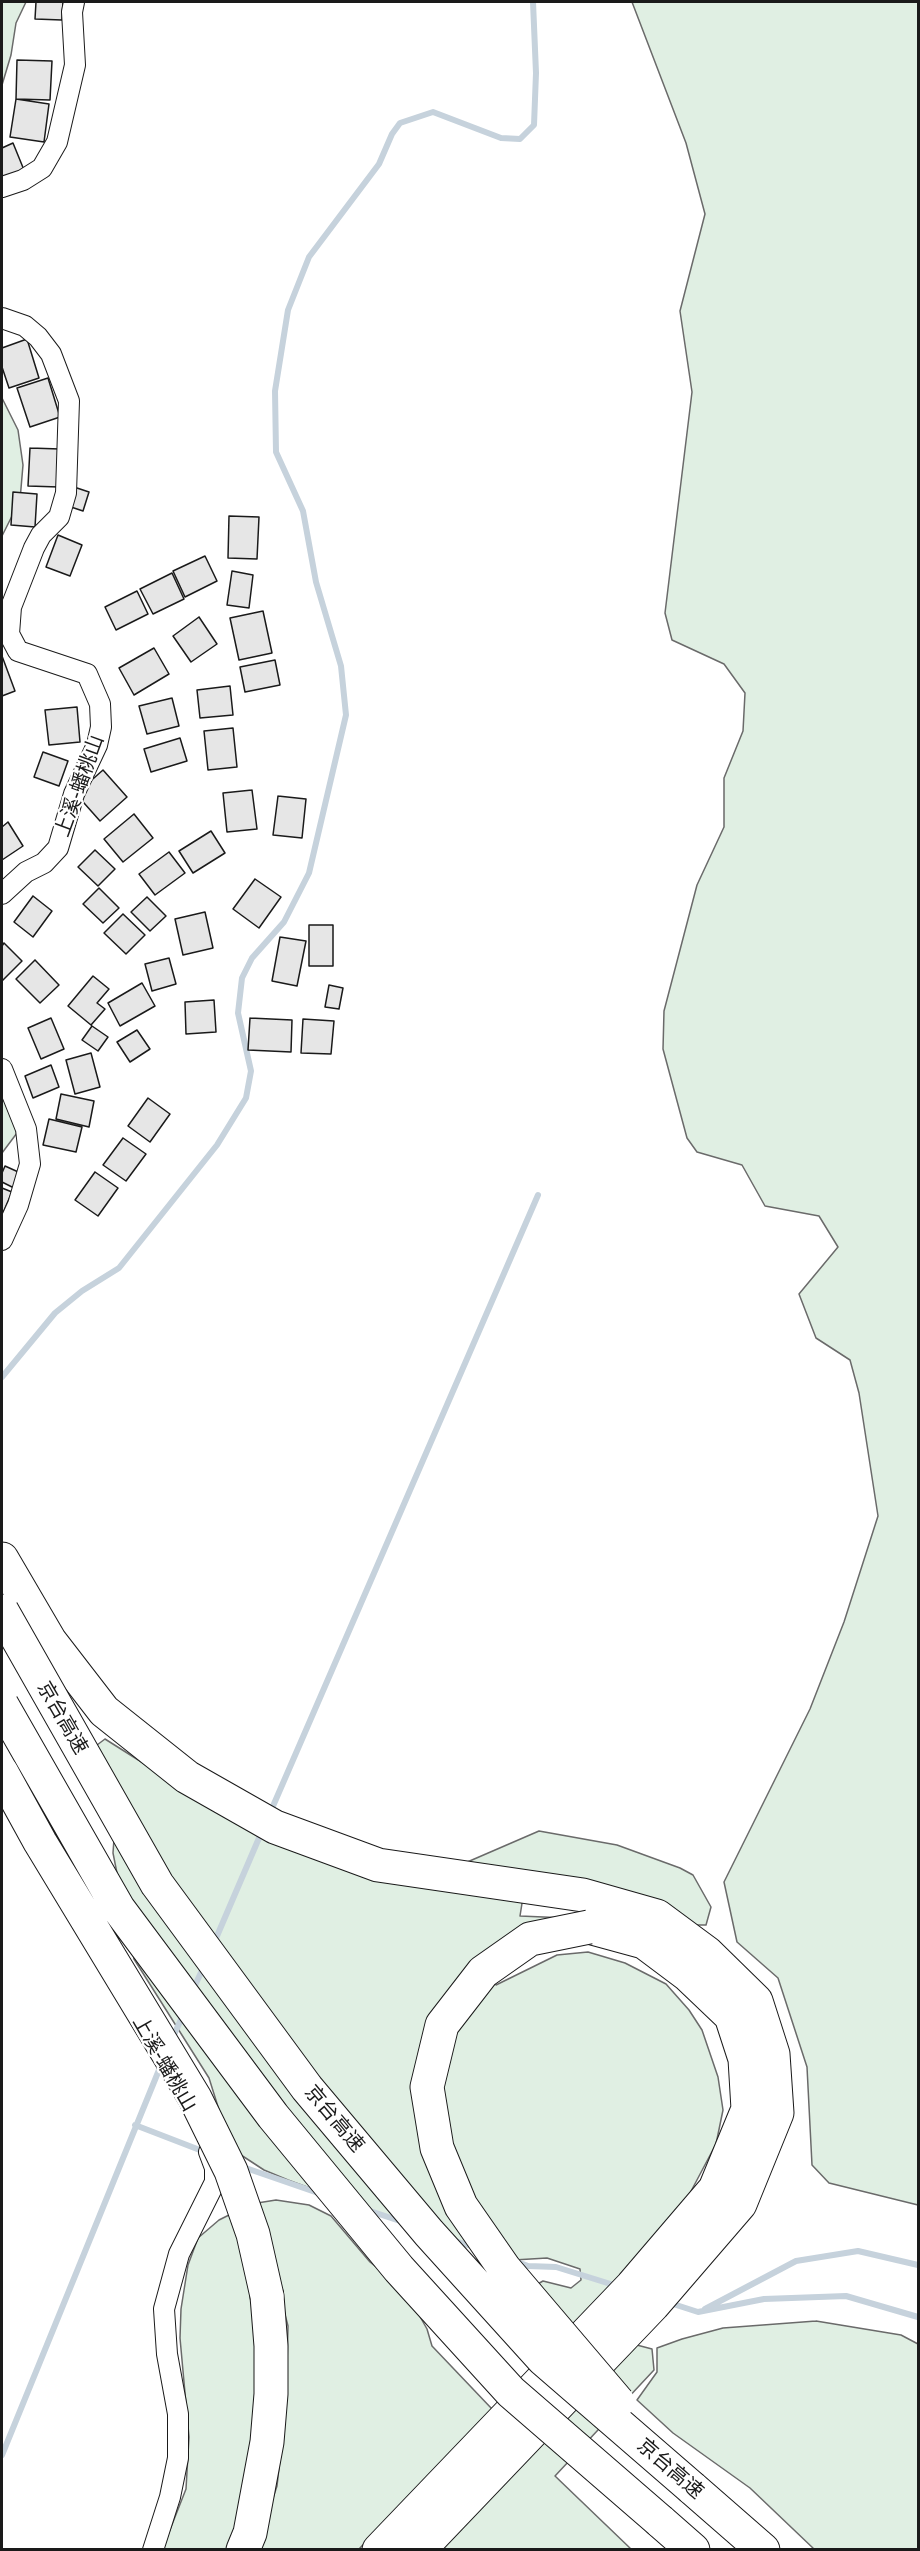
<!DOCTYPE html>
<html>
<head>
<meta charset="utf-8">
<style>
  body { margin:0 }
  #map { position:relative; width:920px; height:2551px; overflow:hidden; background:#fff; font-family:"Noto Sans",sans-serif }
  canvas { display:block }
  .frame { position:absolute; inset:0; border:3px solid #1a1a1a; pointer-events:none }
</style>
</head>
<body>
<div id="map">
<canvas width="920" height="2551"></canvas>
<div class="frame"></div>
</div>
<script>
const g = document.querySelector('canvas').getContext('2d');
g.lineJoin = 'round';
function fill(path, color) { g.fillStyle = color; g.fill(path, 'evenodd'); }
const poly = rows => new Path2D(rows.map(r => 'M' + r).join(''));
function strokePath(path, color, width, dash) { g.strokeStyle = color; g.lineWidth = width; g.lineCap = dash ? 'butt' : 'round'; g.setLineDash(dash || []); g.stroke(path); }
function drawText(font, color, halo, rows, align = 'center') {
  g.font = font + ' "Noto Sans","Noto Sans SC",sans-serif'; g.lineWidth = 4.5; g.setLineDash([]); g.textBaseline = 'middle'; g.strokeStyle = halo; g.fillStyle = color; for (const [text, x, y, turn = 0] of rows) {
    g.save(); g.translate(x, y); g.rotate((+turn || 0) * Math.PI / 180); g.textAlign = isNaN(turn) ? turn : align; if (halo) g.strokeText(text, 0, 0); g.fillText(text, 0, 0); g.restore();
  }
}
const green = poly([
  [2,2,26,2,16,23,11,55,2,85,2,2],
  [632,2,918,2,918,2205,829,2183,812,2165,807,2067,778,1978,737,1942,724,1882,810,1709,844,1622,878,1516,859,1393,850,1360,816,1338,799,1294,838,1247,819,1216,765,1206,742,1165,697,1152,687,1138,663,1049,664,1011,697,885,724,827,724,778,743,731,745,693,724,664,672,640,665,613,692,392,680,311,705,214,686,143,632,2],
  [2,398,18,430,23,465,20,500,2,536,2,398],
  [2,1091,7,1097,17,1133,2,1153,2,1091],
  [105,1739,178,1785,380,1858,465,1863,539,1831,617,1845,680,1868,693,1875,711,1907,706,1925,691,1925,526,1878,520,1916,567,1918,483,1961,496,1985,557,1955,588,1952,625,1963,666,1984,689,2010,702,2030,718,2077,723,2110,716,2144,689,2195,656,2239,572,2326,536,2285,543,2281,571,2288,581,2280,580,2269,547,2258,514,2260,450,2240,288,2180,264,2170,241,2155,225,2129,209,2078,134,1959,113,1853,117,1796,97,1745,105,1739],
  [276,2200,309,2205,331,2216,370,2262,405,2290,427,2329,432,2346,492,2409,359,2549,256,2549,277,2486,286,2405,288,2326,282,2303,255,2332,257,2409,250,2482,229,2549,162,2550,186,2489,189,2437,180,2338,181,2309,188,2265,198,2238,219,2220,251,2204,276,2200],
  [816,2321,901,2335,918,2344,918,2549,814,2549,750,2488,673,2433,637,2400,657,2372,657,2348,682,2339,723,2328,816,2321],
  [633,2344,652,2349,654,2370,555,2476,631,2549,437,2550,633,2344]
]);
fill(green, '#e0efe3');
strokePath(green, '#6a6a6a', 1.5);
strokePath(poly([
  [2,1377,55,1313,82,1291,119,1268,217,1145,246,1098,251,1071,238,1013,242,978,252,958,284,922,309,873,346,715,341,666,316,582,303,511,276,452,275,391,288,310,309,257,379,164,392,134,400,123,433,112,501,138,520,139,534,125,536,73,533,2],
  [270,1813,538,1195],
  [214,1943,262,1831],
  [192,1992,204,1966],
  [172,2039,184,2013],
  [135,2125,205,2152],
  [240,2166,321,2194],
  [367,2210,403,2222],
  [452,2240,474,2247],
  [515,2261,528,2266,556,2267,617,2286],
  [667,2302,698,2312,764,2299,846,2296,918,2317],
  [705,2309,796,2261,858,2251,918,2265],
  [2,2455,161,2065]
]), '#c6d2dc', 6);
const building = poly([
  [36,2,63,2,62,20,35,19,36,2],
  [17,60,52,61,50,100,16,99,17,60],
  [16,99,49,104,44,142,10,137,16,99],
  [13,143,24,170,2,180,2,148,13,143],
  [27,339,39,378,9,388,2,367,2,348,27,339],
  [48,378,60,417,30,427,17,388,48,378],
  [30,448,60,449,59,487,28,486,30,448],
  [74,487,89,492,83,511,68,506,74,487],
  [13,492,37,494,35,527,11,525,13,492],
  [229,516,259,517,257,559,228,558,229,516],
  [58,535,82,545,70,576,46,567,58,535],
  [205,556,217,581,185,597,173,571,205,556],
  [232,571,253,575,249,608,227,605,232,571],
  [172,573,184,599,153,614,140,589,172,573],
  [137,591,148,614,116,630,105,607,137,591],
  [263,611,272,653,239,660,230,618,263,611],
  [199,617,217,644,191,662,173,636,199,617],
  [154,648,169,674,134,695,119,668,154,648],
  [2,656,15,691,2,696,2,656],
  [275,660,280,685,245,692,240,667,275,660],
  [230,686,233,715,200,718,197,690,230,686],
  [172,698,179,726,147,734,139,706,172,698],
  [77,707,80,742,49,745,45,710,77,707],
  [233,728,237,767,208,770,204,731,233,728],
  [180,738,187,761,151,772,144,749,180,738],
  [43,752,68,761,59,786,34,777,43,752],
  [103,770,127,797,100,821,76,794,103,770],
  [252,790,257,829,227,832,223,793,252,790],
  [278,796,306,799,302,838,273,835,278,796],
  [134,814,153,838,123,862,104,839,134,814],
  [8,822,23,846,2,860,2,827,8,822],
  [211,831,225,853,193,873,179,851,211,831],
  [95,850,115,869,98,886,78,867,95,850],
  [169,852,185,873,155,895,139,874,169,852],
  [255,879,281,897,259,928,233,909,255,879],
  [99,888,119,908,103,923,83,904,99,888],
  [33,896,52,911,33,937,14,922,33,896],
  [147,897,166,916,150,931,131,912,147,897],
  [205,912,213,948,183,955,175,919,205,912],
  [123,914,145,935,126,954,104,933,123,914],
  [309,925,333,925,333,966,309,966,309,925],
  [280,937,306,941,297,986,272,981,280,937],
  [4,943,22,961,2,981,2,946,4,943],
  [169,958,176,984,152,991,145,964,169,958],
  [35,960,59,985,40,1003,16,979,35,960],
  [93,976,109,989,97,1003,105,1009,91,1025,68,1006,93,976],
  [142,983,155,1006,120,1026,108,1003,142,983],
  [329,985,343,988,339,1009,325,1007,329,985],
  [214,1000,216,1032,186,1034,185,1002,214,1000],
  [51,1018,64,1049,41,1059,28,1028,51,1018],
  [250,1018,292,1020,291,1052,248,1050,250,1018],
  [303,1019,334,1021,331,1054,301,1053,303,1019],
  [92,1026,108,1037,98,1051,82,1040,92,1026],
  [137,1030,150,1049,130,1062,117,1042,137,1030],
  [91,1053,100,1087,75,1094,66,1060,91,1053],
  [51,1065,59,1087,33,1098,25,1076,51,1065],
  [61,1094,94,1101,89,1127,56,1119,61,1094],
  [148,1098,170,1114,150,1142,128,1126,148,1098],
  [49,1119,82,1127,76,1152,43,1145,49,1119],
  [123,1138,146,1154,126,1181,103,1165,123,1138],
  [5,1166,25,1175,18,1190,2,1182,2,1173,5,1166],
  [95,1172,118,1188,98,1216,75,1200,95,1172],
  [2,1188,12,1192,2,1215,2,1188]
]);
fill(building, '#e6e6e6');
strokePath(building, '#1a1a1a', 1.5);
const minor = poly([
  [2,187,23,180,42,168,57,142,75,65,72,12,74,2],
  [2,318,25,326,38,337,51,354,69,401,66,493,59,517,41,535,34,548,11,607,9,634,18,651,87,674,100,704,101,727,97,745,74,794,58,848,44,863,26,872,2,894],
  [2,1069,26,1129,30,1164,18,1205,2,1240],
  [153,2550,170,2497,178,2458,178,2414,167,2354,164,2309,179,2254,215,2182,215,2168,209,2152]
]);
const motorway = poly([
  [2,1559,50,1641,104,1711,187,1777,275,1827,378,1865,583,1895,657,1916,707,1953,756,2001,773,2054,777,2113,740,2204,653,2305,419,2550],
  [692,2488,763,2550],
  [660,2521,693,2550],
  [243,2550,250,2533,267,2442,271,2394,271,2346,267,2296],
  [379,2550,632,2286,715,2189,748,2109,745,2059,731,2016,688,1975,644,1942,589,1927]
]);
strokePath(minor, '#1a1a1a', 22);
strokePath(motorway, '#1a1a1a', 35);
strokePath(minor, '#fff', 20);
strokePath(motorway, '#fff', 33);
const motorwayBridge = poly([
  [2,1611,157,1884,307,2088,429,2233,543,2359,692,2488],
  [2,1705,118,1908,273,2116,399,2269,511,2392,660,2521],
  [2,1773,40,1842,195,2098,231,2171,253,2234,267,2296],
  [589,1927,530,1939,483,1972,442,2025,427,2087,437,2148,461,2206,504,2268,618,2402]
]);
strokePath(motorwayBridge, '#1a1a1a', 35, []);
strokePath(motorwayBridge, '#fff', 33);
drawText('20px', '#1a1a1a', '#fff', [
  ["上溪-蟠桃山",80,786,-70],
  ["京台高速",62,1718,60],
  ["上溪-蟠桃山",164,2064,60],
  ["京台高速",334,2119,50],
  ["京台高速",670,2469,41]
]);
</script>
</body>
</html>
